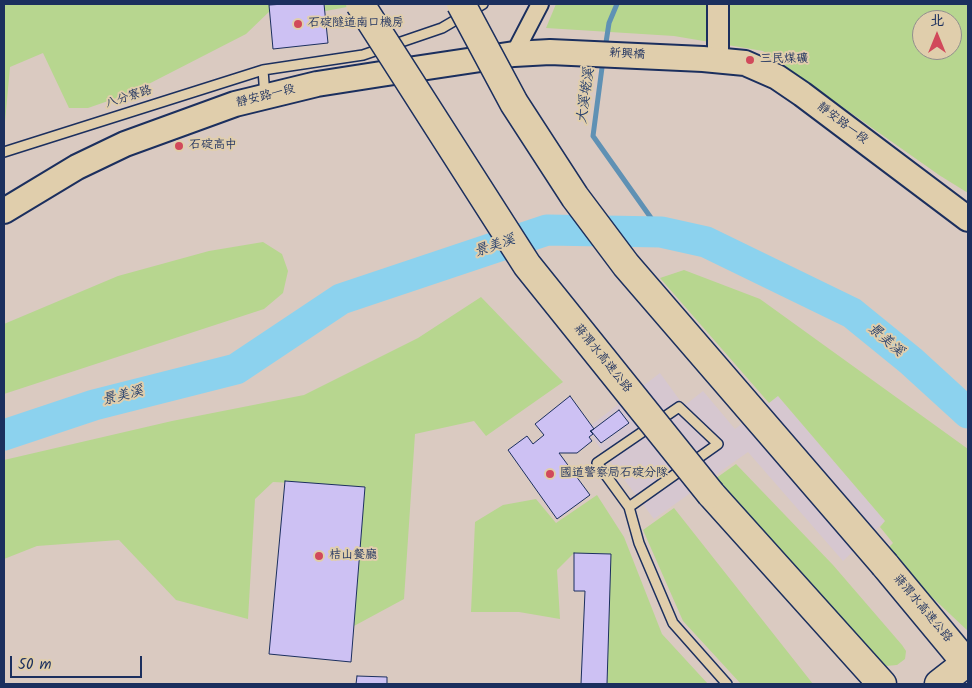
<!DOCTYPE html>
<html>
<head>
<meta charset="utf-8">
<style>
  body { margin:0 }
  #map { position:relative; width:972px; height:688px; overflow:hidden; background:#dacac1; font-family:Kalam,"LXGW WenKai TC",sans-serif }
  canvas { display:block }
  .frame { position:absolute; inset:0; border:5px solid #1b2f5e; pointer-events:none }
  .north { position:absolute; left:912px; top:10px; width:50px; height:50px; box-sizing:border-box; background:#e0ceac; border:1px solid #918e8d; border-radius:50%; rotate:0deg; font-size:14px; font-weight:700; line-height:20px; text-align:center; color:#1b2f5e }
  .north::after { content:''; display:block; margin:auto; width:18px; height:22px; background:#d1495b; clip-path:polygon(50% 0,100% 100%,50% 72%,0 100%) }
  .scale { position:absolute; left:10px; top:656px; width:132px; height:22px; box-sizing:border-box; border:2px solid #1b2f5e; border-top:0; padding-left:6px; font-size:15px; line-height:18px; white-space:nowrap; color:#1b2f5e; -webkit-text-stroke:4px #e0ceac; paint-order:stroke }
</style>
</head>
<body>
<div id="map">
<canvas width="972" height="688"></canvas>
<div class="frame"></div>
<div class="north">北</div>
<div class="scale">50 m</div>
</div>
<script>
const g = document.querySelector('canvas').getContext('2d');
g.lineJoin = 'round';
function fill(path, color) { g.fillStyle = color; g.fill(path, 'evenodd'); }
const poly = rows => new Path2D(rows.map(r => 'M' + r).join(''));
function strokePath(path, color, width, dash) { g.strokeStyle = color; g.lineWidth = width; g.lineCap = dash ? 'butt' : 'round'; g.setLineDash(dash || []); g.stroke(path); }
function drawText(font, color, halo, rows, align = 'center') {
  g.font = font + ' Kalam,"LXGW WenKai TC",sans-serif'; g.lineWidth = 4; g.setLineDash([]); g.textBaseline = 'middle'; g.strokeStyle = halo; g.fillStyle = color; for (const [text, x, y, turn = 0] of rows) {
    g.save(); g.translate(x, y); g.rotate((+turn || 0) * Math.PI / 180); g.textAlign = isNaN(turn) ? turn : align; if (halo) g.strokeText(text, 0, 0); g.fillText(text, 0, 0); g.restore();
  }
}
fill(poly([
  [660,373,684,406,703,391,735,429,778,396,885,521,843,561,748,452,654,519,586,429]
]), '#d6c7d0');
fill(poly([
  [4,4,363,4,315,13,273,8,246,34,131,93,88,108,69,108,43,53,10,67,4,133],
  [556,4,968,4,968,193,939,175,763,51,674,36,546,28],
  [922,20,952,20,952,50,922,50],
  [263,242,282,254,288,271,283,293,264,309,4,394,4,324,118,276,209,251],
  [684,270,760,299,968,449,968,631,884,552,893,543,880,527,885,521,778,396,769,403,660,278],
  [481,297,563,382,486,436,474,421,415,434,404,599,354,626,365,487,273,482,255,499,248,619,176,600,119,540,37,546,4,559,4,460,172,421,304,395,418,338],
  [736,464,833,565,902,645,906,651,905,659,897,665,886,666,876,662,712,481],
  [597,495,624,537,662,634,708,684,607,684,610,554,574,553,557,570,560,619,519,612,471,612,475,522,503,505,536,499,556,523],
  [674,508,813,684,741,684,683,621,643,530]
]), '#b7d68f');
strokePath(poly([
  [605,49,609,23,617,4],
  [603,60,593,136,661,232]
]), '#5f91b4', 5);
strokePath(poly([
  [4,435,94,405,236,369,341,299,547,230,661,232,706,242,852,313,911,361,968,413]
]), '#8cd2ee', 31);
const building = poly([
  [285,4,324,4,328,43,273,49,269,5,285,4],
  [570,396,594,429,590,431,593,434,589,437,592,441,577,453,559,453,590,495,557,519,508,450,527,436,533,444,544,435,535,424,570,396],
  [619,410,629,423,601,443,591,431,619,410],
  [285,481,365,487,351,662,269,654,285,481],
  [574,553,611,554,607,684,581,684,585,591,574,591,574,553],
  [357,676,387,677,387,684,356,684,357,676]
]);
fill(building, '#cdc1f3');
strokePath(building, '#1b2f5e', 1);
const service = poly([
  [263,70,363,55,442,28,483,4],
  [4,152,263,70,265,96],
  [629,507,718,444,679,407,597,463,629,507,639,543,673,623,727,684]
]);
const minor = poly([
  [514,54,540,4]
]);
const tertiary = poly([
  [718,4,718,61]
]);
const secondary = poly([
  [4,211,77,167,125,144,235,104,317,84,381,74,514,54,550,52,703,59,745,63,777,77,802,94,968,219]
]);
const motorway = poly([
  [711,494,882,684],
  [885,565,968,665],
  [939,684,966,663]
]);
strokePath(service, '#1b2f5e', 12);
strokePath(minor, '#1b2f5e', 20);
strokePath(tertiary, '#1b2f5e', 24);
strokePath(secondary, '#1b2f5e', 28);
strokePath(motorway, '#1b2f5e', 31);
strokePath(service, '#e0ceac', 9);
strokePath(minor, '#e0ceac', 16);
strokePath(tertiary, '#e0ceac', 20);
strokePath(secondary, '#e0ceac', 24);
strokePath(motorway, '#e0ceac', 28);
const motorwayBridge = poly([
  [360,4,527,265,711,494],
  [461,4,514,103,575,197,626,265,885,565]
]);
strokePath(motorwayBridge, '#1b2f5e', 31, []);
strokePath(motorwayBridge, '#e0ceac', 28);
for (const [x, y, r, color] of [
  [298,24,5,"#d1495b"],
  [750,60,5,"#d1495b"],
  [179,146,5,"#d1495b"],
  [550,474,5,"#d1495b"],
  [319,556,5,"#d1495b"]
]) { const dot = new Path2D(); dot.arc(x, y, r, 0, 2 * Math.PI); g.fillStyle = color; g.fill(dot); strokePath(dot, '#e0ceac', 2); }
drawText('12px', '#1b2f5e', '#e0ceac', [
  ["石碇隧道南口機房",308,24],
  ["三民煤礦",760,60],
  ["石碇高中",189,146],
  ["國道警察局石碇分隊",560,474],
  ["桔山餐廳",329,556]
], 'left');
drawText('12px', '#1b2f5e', '#e0ceac', [
  ["新興橋",627,55,3],
  ["靜安路一段",266,97,-14],
  ["八分寮路",129,98,-18],
  ["靜安路一段",842,124,37],
  ["蔣渭水高速公路",602,359,51],
  ["蔣渭水高速公路",922,609,50]
]);
drawText('italic 14px', '#263f6c', '#e0ceac', [
  ["大溪墘溪",587,96,-82],
  ["景美溪",495,247,-19],
  ["景美溪",885,341,41],
  ["景美溪",123,397,-14]
]);
</script>
</body>
</html>
